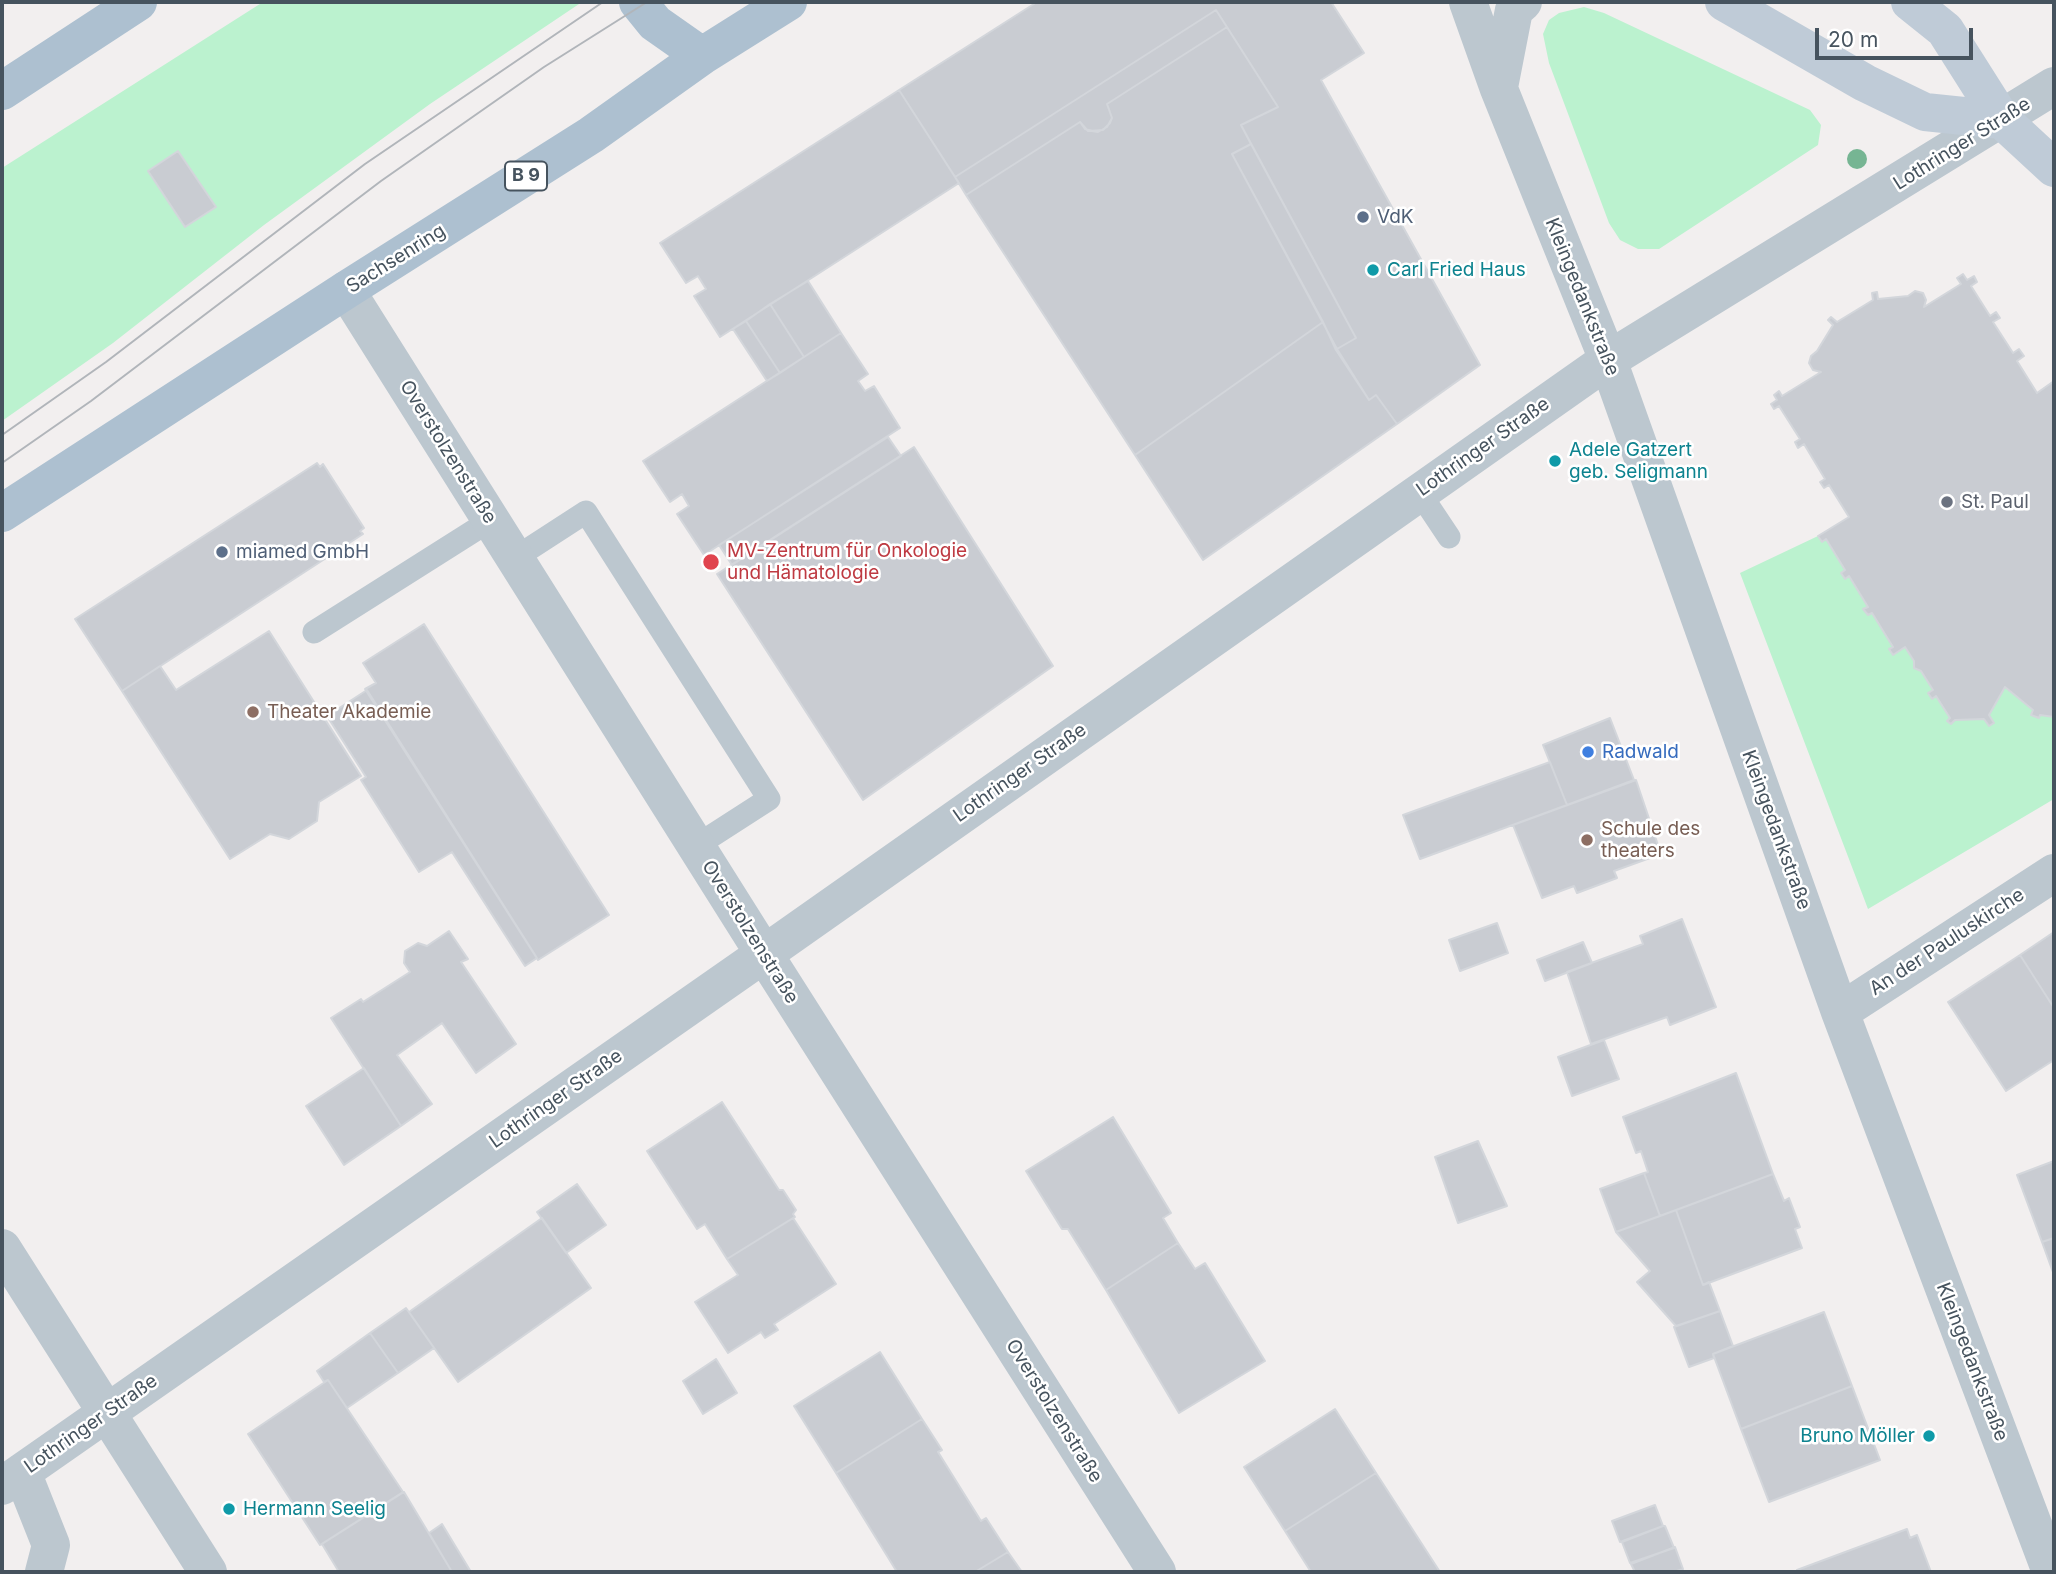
<!DOCTYPE html>
<html>
<head>
<meta charset="utf-8">
<style>
  body { margin:0 }
  #map { position:relative; width:2056px; height:1574px; overflow:hidden; background:#f2efef; font-family:Inter,sans-serif }
  canvas { display:block }
  .frame { position:absolute; inset:0; border:4px solid #46535e; pointer-events:none }
  .scale { position:absolute; left:1815px; top:28px; width:158px; height:32px; box-sizing:border-box; border:4px solid #46535e; border-top:0; padding-left:9px; font-size:21px; line-height:24px; white-space:nowrap; color:#46535e; -webkit-text-stroke:5px #fff; paint-order:stroke }
</style>
</head>
<body>
<div id="map">
<canvas width="2056" height="1574"></canvas>
<div class="frame"></div>
<div class="scale">20 m</div>
</div>
<script>
const g = document.querySelector('canvas').getContext('2d');
g.lineJoin = 'round';
function fill(path, color) { g.fillStyle = color; g.fill(path, 'evenodd'); }
const poly = rows => new Path2D(rows.map(r => 'M' + r).join(''));
function strokePath(path, color, width, dash) { g.strokeStyle = color; g.lineWidth = width; g.lineCap = dash ? 'butt' : 'round'; g.setLineDash(dash || []); g.stroke(path); }
function drawText(font, color, halo, rows, align = 'center') {
  g.font = font + ' Inter,sans-serif'; g.lineWidth = 5; g.setLineDash([]); g.textBaseline = 'middle'; g.strokeStyle = halo; g.fillStyle = color; for (const [text, x, y, turn = 0] of rows) {
    g.save(); g.translate(x, y); g.rotate((+turn || 0) * Math.PI / 180); g.textAlign = isNaN(turn) ? turn : align; if (halo) g.strokeText(text, 0, 0); g.fillText(text, 0, 0); g.restore();
  }
}
fill(poly([
  [263,2,582,2,430,104,264,225,113,343,2,421,2,168],
  [1584,7,1604,13,1810,110,1821,125,1818,145,1659,249,1638,249,1620,240,1609,223,1549,63,1543,34,1549,20,1559,13],
  [1818,536,1822,542,1826,539,1845,570,1841,573,1845,578,1849,576,1868,607,1864,609,1868,615,1872,613,1893,647,1889,650,1893,655,1905,647,1914,661,1914,668,1921,671,1933,690,1928,694,1932,699,1936,696,1950,718,1948,722,1951,724,1955,720,1984,719,1989,726,1994,723,1989,715,2005,687,2033,710,2032,715,2038,718,2040,715,2054,717,2054,799,1868,909,1740,573]
]), '#bbf2cf');
const building = poly([
  [1037,2,1331,2,1364,53,1321,80,1480,365,1397,424,1376,395,1369,400,1337,349,1356,338,1241,125,1278,107,1216,10,955,177,899,90,1037,2],
  [1216,10,1227,27,1107,104,1112,118,1107,127,1098,132,1092,131,1085,129,1080,122,966,195,955,177,1216,10],
  [1227,27,1278,107,1241,125,1251,144,1232,154,1323,322,1135,455,966,195,1080,122,1088,131,1103,130,1110,123,1112,118,1107,104,1227,27],
  [899,90,959,183,720,337,694,296,706,289,698,276,686,283,660,243,899,90],
  [1251,144,1356,338,1337,349,1232,154,1251,144],
  [178,151,216,207,185,227,148,171,178,151],
  [1963,274,1967,280,1974,276,1977,282,1971,286,1990,316,1996,312,2000,318,1993,322,2013,353,2019,349,2024,356,2017,361,2037,393,2054,381,2054,717,2040,715,2039,718,2031,715,2033,710,2005,687,1989,715,1994,723,1989,726,1984,719,1955,720,1951,724,1947,721,1950,718,1936,696,1932,699,1928,693,1933,690,1921,671,1914,668,1914,661,1905,647,1893,655,1889,649,1893,647,1872,613,1868,615,1863,609,1868,607,1849,576,1845,579,1841,573,1845,570,1826,539,1822,542,1818,536,1849,517,1829,485,1824,488,1820,482,1825,479,1804,444,1798,448,1795,442,1800,439,1779,406,1774,409,1771,404,1777,400,1774,395,1779,391,1782,396,1821,372,1813,370,1809,363,1811,356,1817,351,1833,325,1828,320,1831,317,1837,322,1873,300,1872,293,1877,292,1878,299,1908,296,1915,291,1923,293,1926,300,1924,307,1961,284,1957,278,1963,274],
  [808,281,841,333,804,357,770,304,808,281],
  [770,304,804,357,780,373,746,321,770,304],
  [746,321,780,373,767,381,733,329,746,321],
  [1323,322,1336,350,1369,400,1376,395,1397,424,1203,560,1135,455,1323,322],
  [841,333,868,374,858,381,865,391,874,386,900,428,704,555,677,514,689,506,682,494,670,502,643,461,841,333],
  [888,437,901,456,732,565,719,545,888,437],
  [914,447,1053,666,863,800,717,574,914,447],
  [317,463,320,467,323,464,364,528,360,531,363,534,122,691,75,619,317,463],
  [424,624,609,915,538,960,365,689,376,683,363,663,424,624],
  [269,631,361,776,319,802,317,821,289,839,270,834,230,859,122,691,160,666,176,690,269,631],
  [367,690,537,958,525,966,452,852,419,872,361,780,366,777,327,716,367,690],
  [1610,718,1634,780,1567,805,1543,745,1610,718],
  [1550,762,1567,805,1420,859,1403,815,1550,762],
  [1636,780,1661,854,1614,871,1617,878,1577,893,1574,886,1542,898,1513,825,1636,780],
  [1682,919,1716,1007,1670,1025,1667,1017,1591,1044,1567,972,1643,944,1640,936,1682,919],
  [1497,923,1508,953,1460,971,1449,940,1497,923],
  [449,931,468,959,461,962,516,1044,476,1073,442,1023,397,1055,432,1104,401,1126,331,1018,361,999,363,1002,410,972,404,963,405,951,418,943,427,946,449,931],
  [2054,932,2054,1008,2020,955,2054,932],
  [1583,942,1592,963,1545,981,1537,960,1583,942],
  [2020,955,2054,1008,2054,1060,2006,1091,1948,1002,2020,955],
  [1604,1040,1619,1079,1572,1096,1558,1057,1604,1040],
  [364,1068,401,1126,344,1165,306,1106,364,1068],
  [1736,1073,1773,1174,1660,1216,1644,1173,1648,1172,1641,1151,1636,1153,1623,1117,1736,1073],
  [722,1102,779,1190,783,1190,796,1210,793,1214,795,1217,727,1259,705,1224,697,1229,647,1151,722,1102],
  [1113,1117,1171,1213,1163,1218,1178,1243,1106,1290,1068,1229,1062,1229,1026,1171,1113,1117],
  [1478,1141,1507,1206,1458,1223,1435,1157,1478,1141],
  [2054,1161,2054,1238,2042,1242,2017,1175,2054,1161],
  [1644,1173,1660,1216,1616,1232,1600,1189,1644,1173],
  [1773,1174,1784,1201,1789,1198,1800,1227,1795,1229,1802,1248,1703,1285,1676,1210,1773,1174],
  [577,1184,606,1225,566,1253,537,1212,577,1184],
  [1676,1210,1703,1285,1709,1282,1720,1311,1676,1326,1637,1282,1650,1271,1616,1232,1676,1210],
  [542,1218,591,1288,458,1382,409,1312,542,1218],
  [793,1218,836,1284,774,1324,778,1330,765,1338,761,1332,728,1353,695,1302,738,1275,727,1259,793,1218],
  [2054,1238,2054,1275,2042,1242,2054,1238],
  [1178,1243,1195,1269,1205,1263,1265,1361,1179,1413,1106,1290,1178,1243],
  [406,1308,434,1348,398,1373,370,1333,406,1308],
  [1720,1311,1733,1346,1713,1354,1714,1358,1689,1367,1674,1327,1720,1311],
  [1824,1312,1852,1386,1741,1429,1713,1354,1824,1312],
  [370,1333,398,1373,347,1408,328,1380,324,1382,317,1371,370,1333],
  [880,1352,922,1419,836,1473,794,1406,880,1352],
  [716,1359,737,1393,703,1414,683,1381,716,1359],
  [328,1380,403,1492,320,1545,248,1434,328,1380],
  [1852,1386,1880,1460,1769,1502,1741,1429,1852,1386],
  [1335,1409,1376,1473,1285,1531,1244,1467,1335,1409],
  [922,1419,942,1450,938,1452,981,1521,986,1518,1008,1552,975,1572,897,1572,836,1473,922,1419],
  [1376,1473,1440,1572,1311,1572,1285,1531,1376,1473],
  [404,1492,452,1572,339,1572,322,1544,404,1492],
  [1655,1505,1663,1526,1620,1542,1612,1521,1655,1505],
  [442,1524,471,1572,452,1572,429,1533,442,1524],
  [1663,1526,1665,1526,1674,1548,1630,1563,1622,1542,1663,1526],
  [1907,1529,1910,1538,1917,1535,1931,1572,1797,1572,1797,1570,1907,1529],
  [1675,1547,1683,1569,1674,1572,1635,1572,1631,1564,1675,1547],
  [1008,1552,1022,1572,975,1572,1008,1552]
]);
fill(building, '#c9ccd2');
strokePath(building, '#d3d6db', 2);
strokePath(poly([
  [1419,492,1449,537],
  [515,558,586,512,769,799,696,846],
  [314,632,491,520]
]), '#bcc7cf', 23);
strokePath(poly([
  [1468,2,1499,89,1608,360,1840,1012,2051,1572],
  [1499,87,1514,10,1523,2],
  [346,290,764,954,1157,1572],
  [1840,1012,2054,873],
  [2,1248,208,1572],
  [22,1472,51,1545,44,1572],
  [2,1486,764,954,1608,360,2054,86]
]), '#bcc7cf', 38);
strokePath(poly([
  [1724,2,1865,83,1925,112,2002,120],
  [1910,2,1945,30,2002,120,2054,168]
]), '#bfcbd7', 38);
strokePath(poly([
  [638,2,655,23,702,56],
  [2,91,138,2],
  [2,513,346,290,591,135,702,56,788,2]
]), '#adc0d0', 38);
strokePath(poly([
  [2,435,106,362,365,164,603,2],
  [2,463,91,401,381,181,544,67,647,2]
]), '#b1b5ba', 2);
g.fillStyle = '#76b593';
for (const [x, y] of [
  [1857,159]
]) { g.beginPath(); g.arc(x, y, 10, 0, 2 * Math.PI); g.fill(); }
for (const [x, y, r, color] of [
  [1363,217,7,"#5c6f8a"],
  [1373,270,7,"#0f9aa8"],
  [1555,461,7,"#0f9aa8"],
  [1947,502,7,"#6b7280"],
  [222,552,7,"#5c6f8a"],
  [711,562,9,"#e0444e"],
  [253,712,7,"#8d6e63"],
  [1588,752,7,"#3f7fe0"],
  [1587,840,7,"#8d6e63"],
  [1929,1436,7,"#0f9aa8"],
  [229,1509,7,"#0f9aa8"]
]) { const dot = new Path2D(); dot.arc(x, y, r, 0, 2 * Math.PI); g.fillStyle = color; g.fill(dot); strokePath(dot, '#fff', 2.5); }
for (const [x, y, w] of [
  [526,176,42]
]) { const box = new Path2D(); box.roundRect(x - w / 2, y - 14.5, w, 29, 5); g.fillStyle = '#fff'; g.fill(box); strokePath(box, '#46535e', 2); }
drawText('bold 18px', '#46535e', null, [
  ["B 9",526,176]
]);
drawText('19px', '#46535e', '#fff', [
  ["Lothringer Straße",1962,144,-32],
  ["Sachsenring",396,259,-32],
  ["Kleingedankstraße",1582,297,68],
  ["Lothringer Straße",1483,447,-35],
  ["Overstolzenstraße",448,452,58],
  ["Lothringer Straße",1020,773,-35],
  ["Kleingedankstraße",1776,830,70],
  ["Overstolzenstraße",750,932,58],
  ["An der Pauluskirche",1947,942,-33],
  ["Lothringer Straße",556,1099,-35],
  ["Kleingedankstraße",1972,1362,69],
  ["Overstolzenstraße",1054,1411,58],
  ["Lothringer Straße",91,1424,-35]
]);
drawText('19px', '#4e5e75', '#fff', [
  ["VdK",1377,217],
  ["miamed GmbH",236,552]
], 'left');
drawText('19px', '#0d838f', '#fff', [
  ["Carl Fried Haus",1387,270],
  ["Adele Gatzert",1569,450],
  ["geb. Seligmann",1569,472],
  ["Bruno Möller",1915,1436,"right"],
  ["Hermann Seelig",243,1509]
], 'left');
drawText('19px', '#5b616d', '#fff', [
  ["St. Paul",1961,502]
], 'left');
drawText('19px', '#be3a42', '#fff', [
  ["MV-Zentrum für Onkologie",727,551],
  ["und Hämatologie",727,573]
], 'left');
drawText('19px', '#785e54', '#fff', [
  ["Theater Akademie",267,712],
  ["Schule des",1601,829],
  ["theaters",1601,851]
], 'left');
drawText('19px', '#366cbe', '#fff', [
  ["Radwald",1602,752]
], 'left');
</script>
</body>
</html>
